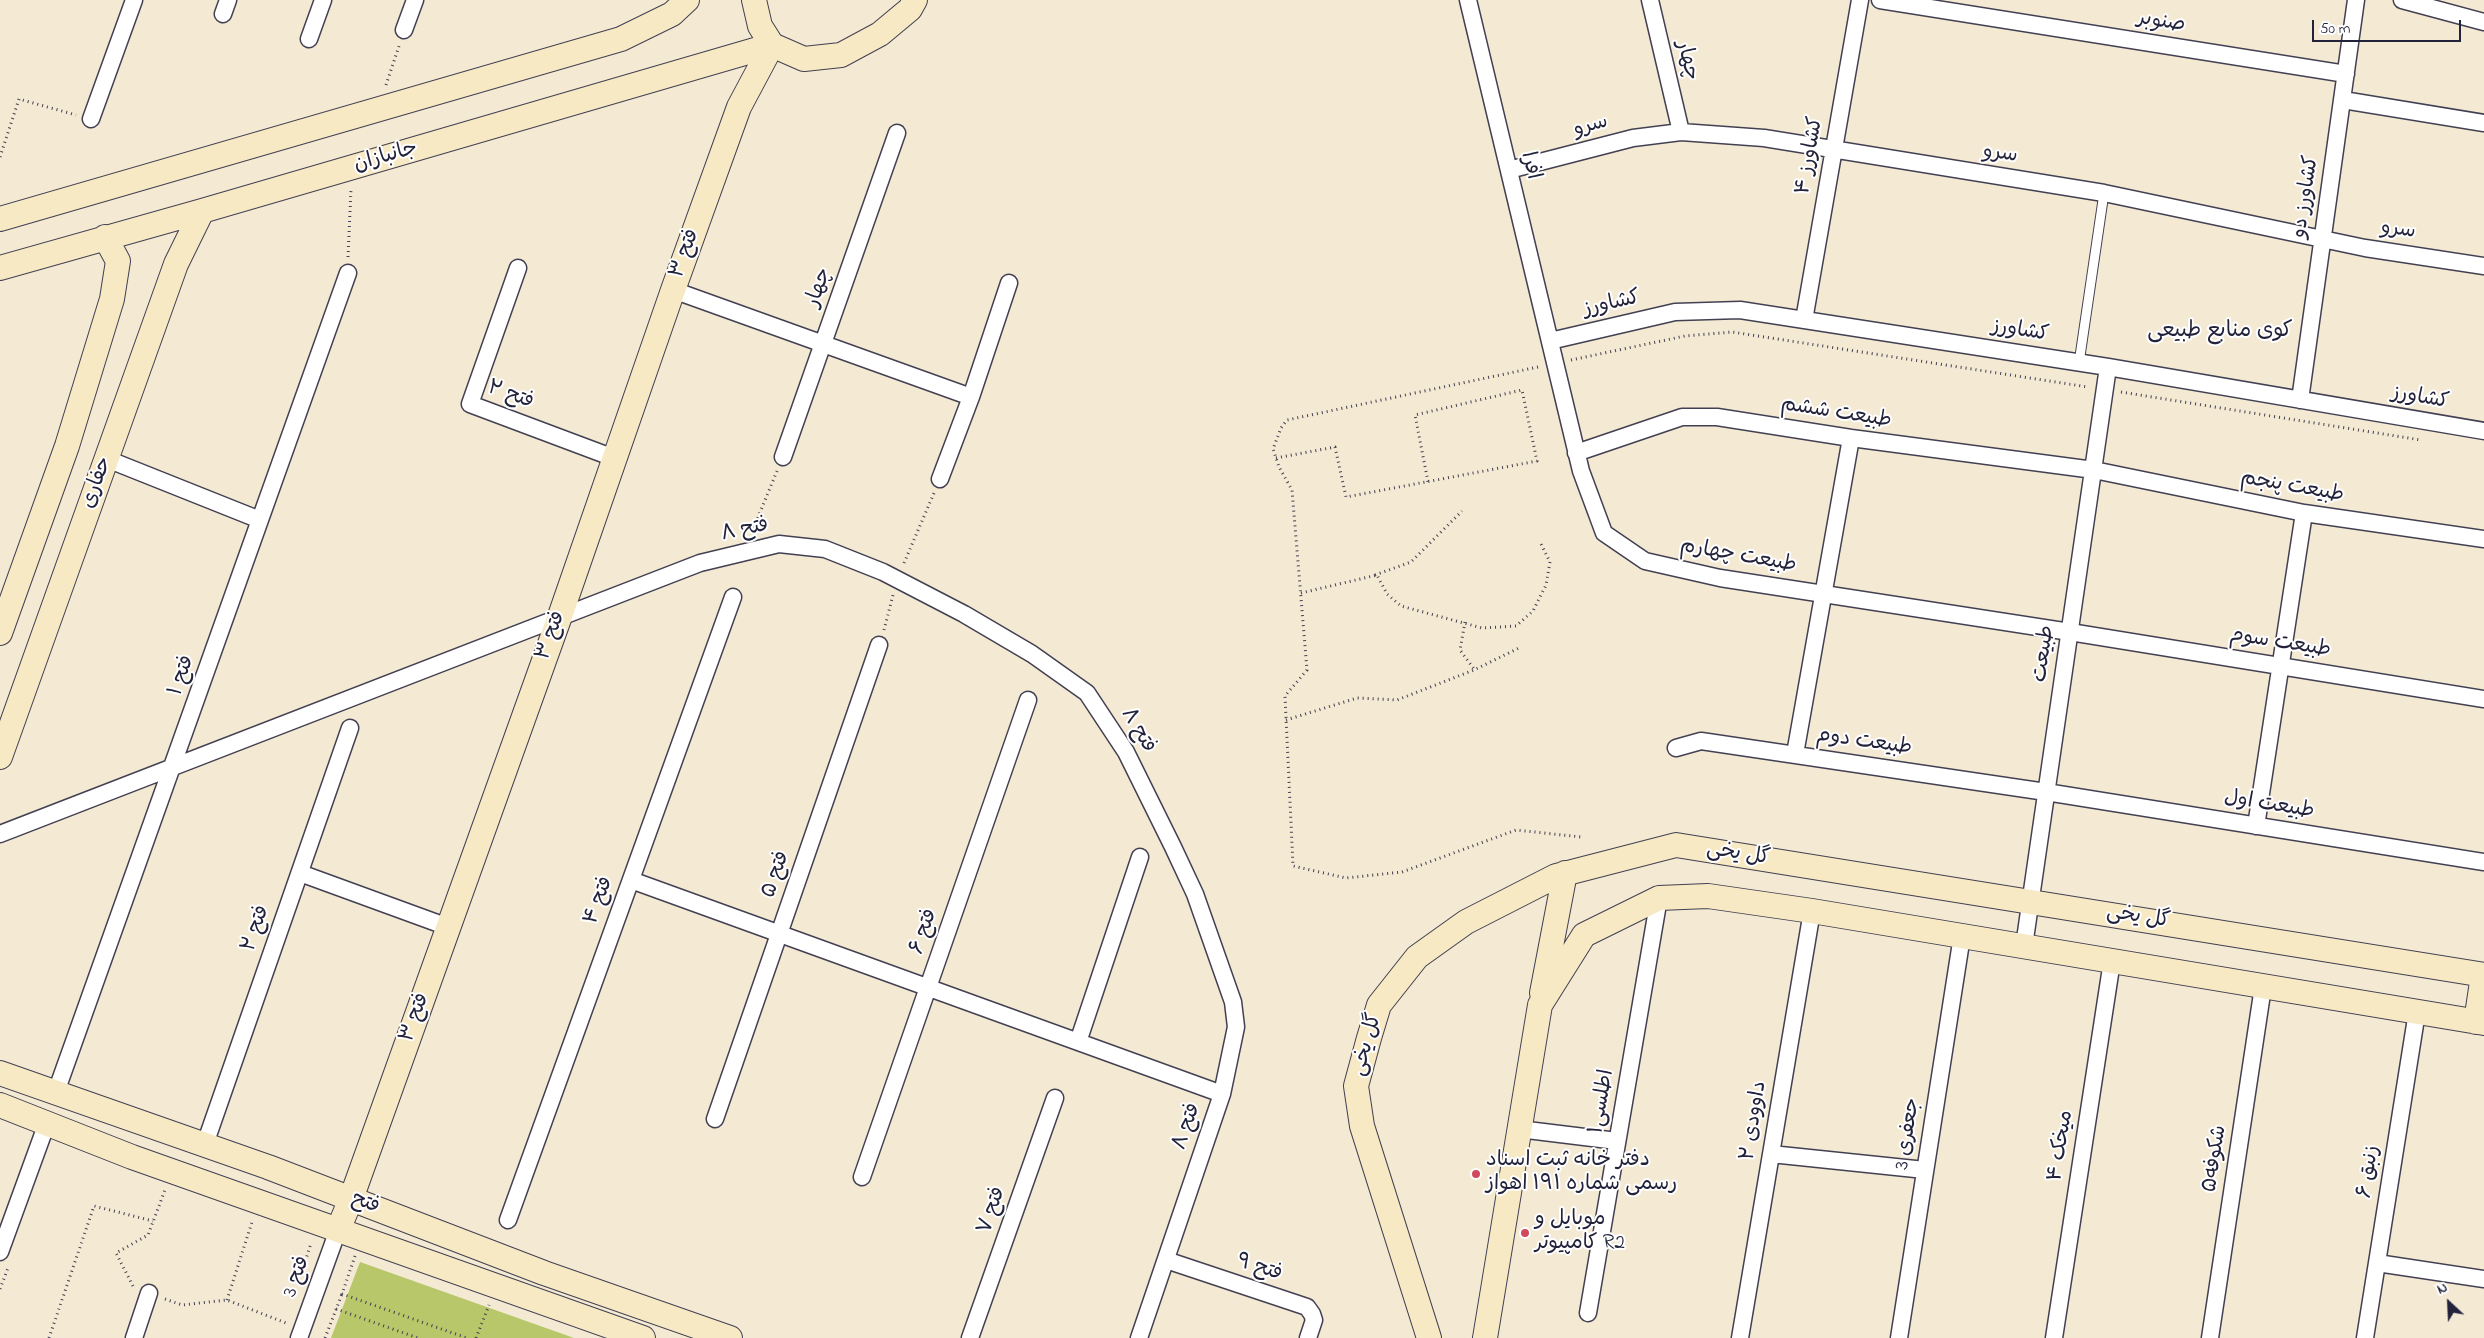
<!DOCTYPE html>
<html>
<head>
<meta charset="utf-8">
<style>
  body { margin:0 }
  #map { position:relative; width:2484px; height:1338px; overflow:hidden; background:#f4e9d3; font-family:"Indie Flower",sans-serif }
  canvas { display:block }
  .north { position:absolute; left:2424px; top:1278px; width:50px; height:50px; -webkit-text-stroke:4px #fff; paint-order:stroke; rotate:335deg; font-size:14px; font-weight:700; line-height:20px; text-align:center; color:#22223b }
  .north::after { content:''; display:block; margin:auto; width:18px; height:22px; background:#22223b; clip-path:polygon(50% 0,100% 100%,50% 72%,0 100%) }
  .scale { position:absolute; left:2312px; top:20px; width:149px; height:22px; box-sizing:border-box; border:2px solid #22223b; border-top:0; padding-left:6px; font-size:15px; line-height:18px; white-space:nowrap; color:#22223b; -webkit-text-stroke:4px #fff; paint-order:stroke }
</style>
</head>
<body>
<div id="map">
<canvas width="2484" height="1338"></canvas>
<div class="north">N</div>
<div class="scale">50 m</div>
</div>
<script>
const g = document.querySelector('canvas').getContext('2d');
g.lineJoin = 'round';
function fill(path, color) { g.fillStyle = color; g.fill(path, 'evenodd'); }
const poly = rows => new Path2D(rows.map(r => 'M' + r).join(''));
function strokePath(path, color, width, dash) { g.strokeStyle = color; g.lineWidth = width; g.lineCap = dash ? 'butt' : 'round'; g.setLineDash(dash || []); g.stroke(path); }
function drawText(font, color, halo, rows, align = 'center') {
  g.font = font + ' "Indie Flower","Playpen Sans Arabic",sans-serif'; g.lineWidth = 4; g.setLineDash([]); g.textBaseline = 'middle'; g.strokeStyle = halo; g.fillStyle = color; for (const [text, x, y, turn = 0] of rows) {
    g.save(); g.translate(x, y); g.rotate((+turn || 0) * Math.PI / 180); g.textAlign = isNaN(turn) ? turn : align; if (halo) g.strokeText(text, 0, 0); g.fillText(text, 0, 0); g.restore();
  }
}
fill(poly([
  [360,1262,574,1338,331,1338]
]), '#b7c76a');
const lane = poly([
  [2079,363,2104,193]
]);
const street = poly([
  [1468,0,1581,471,1604,533,1645,561,1720,578,2070,632,2484,699],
  [1650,0,1681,132],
  [1880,0,2346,74],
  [2402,0,2484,22],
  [223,14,228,0],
  [404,30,415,0],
  [309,39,323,0],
  [2343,100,2484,123],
  [91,119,134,0],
  [1509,170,1633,138,1681,132,1764,138,2104,193,2365,248,2484,266],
  [518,268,470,404,614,458],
  [673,290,971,397,1009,283],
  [1804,320,1860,0],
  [1550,341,1675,312,1740,310,2108,367,2484,431],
  [2300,400,2356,0],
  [1576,453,1682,417,1717,417,1851,438,2094,470,2304,513,2484,539],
  [783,457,897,133],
  [107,459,260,520],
  [940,479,971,397],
  [1676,748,1701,741,2046,792,2484,862],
  [1795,754,1851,438],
  [2256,826,2304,513],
  [0,834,700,563,779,544,825,549,883,572,964,614,1032,654,1087,693,1126,752,1173,847,1195,894,1233,1002,1236,1027,1222,1094,1139,1338],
  [300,873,448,927],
  [631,880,1222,1094],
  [2024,946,2108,367],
  [1078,1042,1140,857],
  [56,1092,348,273],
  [715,1119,879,645],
  [1519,1129,1617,1141],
  [205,1144,350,728],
  [1771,1154,1925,1170],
  [862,1177,1028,700],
  [508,1220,733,597],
  [0,1252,47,1123],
  [1166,1260,1307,1307,1312,1314,1314,1320,1308,1338],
  [2377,1263,2484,1279],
  [1588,1313,1659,898],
  [134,1338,149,1293],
  [299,1338,338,1230],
  [970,1338,1055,1098],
  [1740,1338,1812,911],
  [1899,1338,1962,936],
  [2054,1338,2112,961],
  [2210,1338,2263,987],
  [2365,1338,2417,1012]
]);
const secondary = poly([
  [754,0,760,26,772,45,804,59,841,55,880,34,910,9,915,0],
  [0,219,621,39,672,14,687,0],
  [0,268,202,211,772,45],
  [0,633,67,446,112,299,118,261,105,237],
  [0,757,176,264,202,211],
  [1542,993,1565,873],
  [2476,1022,2483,975],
  [0,1073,268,1167,544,1273,730,1338],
  [0,1105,132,1157,643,1338],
  [338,1230,351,1199,560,616,673,290,739,107,772,45],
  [1429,1338,1362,1126,1356,1086,1369,1038,1379,1005,1417,957,1466,922,1556,876,1676,845,2484,975],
  [1485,1338,1540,1005,1584,935,1659,898,1708,896,1812,911,2484,1023]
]);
strokePath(lane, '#424052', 11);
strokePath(street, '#424052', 19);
strokePath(secondary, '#424052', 26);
strokePath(poly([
  [386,85,399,46],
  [0,157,19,99,76,115],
  [348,257,351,189],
  [1571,360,1685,336,1732,332,2088,387],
  [1538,367,1287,420,1281,428,1273,449,1279,467,1292,490,1307,670,1285,696,1293,866,1346,878,1402,872,1516,830,1581,837],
  [2121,392,2421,440],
  [1276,458,1335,447,1346,497,1537,461,1522,390,1415,415,1428,482],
  [752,532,777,471],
  [904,563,934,493],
  [1375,575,1411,562,1462,511],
  [1301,593,1377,575,1387,594,1401,606,1482,628,1516,626,1533,611,1546,585,1550,562,1541,544],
  [1465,622,1460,650,1474,669],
  [884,630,893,595],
  [1286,720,1357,698,1397,700,1474,670,1519,648],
  [355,1256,342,1294,467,1338],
  [304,1266,311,1243],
  [133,1286,116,1253,148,1235,165,1190],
  [0,1289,8,1268],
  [165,1299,182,1305,227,1300,286,1323],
  [227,1300,252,1222],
  [336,1309,418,1338],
  [49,1338,94,1206,153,1221],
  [325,1338,342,1294],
  [476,1338,489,1305]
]), '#424052', 3, [1, 4]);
strokePath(lane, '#fff', 9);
strokePath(street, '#fff', 16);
strokePath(secondary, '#f6e9c3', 24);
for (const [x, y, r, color] of [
  [1476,1174,5,"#d1495b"],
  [1525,1233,5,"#d1495b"]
]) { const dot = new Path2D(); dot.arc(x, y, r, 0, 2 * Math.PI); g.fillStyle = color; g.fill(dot); strokePath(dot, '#fff', 2); }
drawText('21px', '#22223b', '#fff', [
  ["صنوبر",2161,23,9],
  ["چهار",1686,61,76],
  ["سرو",1591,127,-15],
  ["سرو",2000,155,9],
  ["کشاورز ۴",1811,156,-80],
  ["جانبازان",386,158,-16],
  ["افرا",1529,166,76],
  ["کشاورز دو",2307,197,-81],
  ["سرو",2398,231,9],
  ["فتح ۳",686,254,-70],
  ["چهار",820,288,-71],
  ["کشاورز",1612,305,-13],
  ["کشاورز",2020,332,9],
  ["فتح ۲",510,396,20],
  ["کشاورز",2420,399,10],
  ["طبیعت ششم",1836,414,9],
  ["حفاری",98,483,-70],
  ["طبیعت پنجم",2292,488,10],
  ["فتح ۸",745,531,-12],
  ["طبیعت چهارم",1738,557,10],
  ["فتح ۳",552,636,-70],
  ["طبیعت سوم",2280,644,9],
  ["طبیعت",2045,654,-82],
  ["فتح ۱",183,676,-71],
  ["فتح ۸",1137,731,59],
  ["طبیعت دوم",1864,743,8],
  ["طبیعت اول",2269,806,9],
  ["گل یخی",1738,855,9],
  ["فتح ۵",777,875,-71],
  ["فتح ۴",600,901,-70],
  ["گل یخی",2138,918,9],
  ["فتح ۲",257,929,-71],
  ["فتح ۶",925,932,-71],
  ["فتح ۳",416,1018,-70],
  ["گل یخی",1368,1045,-74],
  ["اطلسی۱",1603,1102,-80],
  ["داوودی ۲",1755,1121,-81],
  ["فتح ۸",1188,1127,-71],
  ["3 جعفری",1909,1134,-81],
  ["میخک ۴",2062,1146,-81],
  ["شکوفه۵",2216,1159,-81],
  ["زنبق ۶",2370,1172,-81],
  ["فتح",365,1204,21],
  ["فتح ۷",993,1211,-71],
  ["فتح ۹",1259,1269,18],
  ["فتح 3",298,1277,-70]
]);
drawText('21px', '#22223b', '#fff', [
  ["دفتر خانه ثبت اسناد",1486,1162],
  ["رسمی شماره ۱۹۱ اهواز",1486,1186],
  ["موبایل و",1535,1221],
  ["کامپیوتر R2",1535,1245]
], 'left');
drawText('22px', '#22223b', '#fff', [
  ["کوی منابع طبیعی",2220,332]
]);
</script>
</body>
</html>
